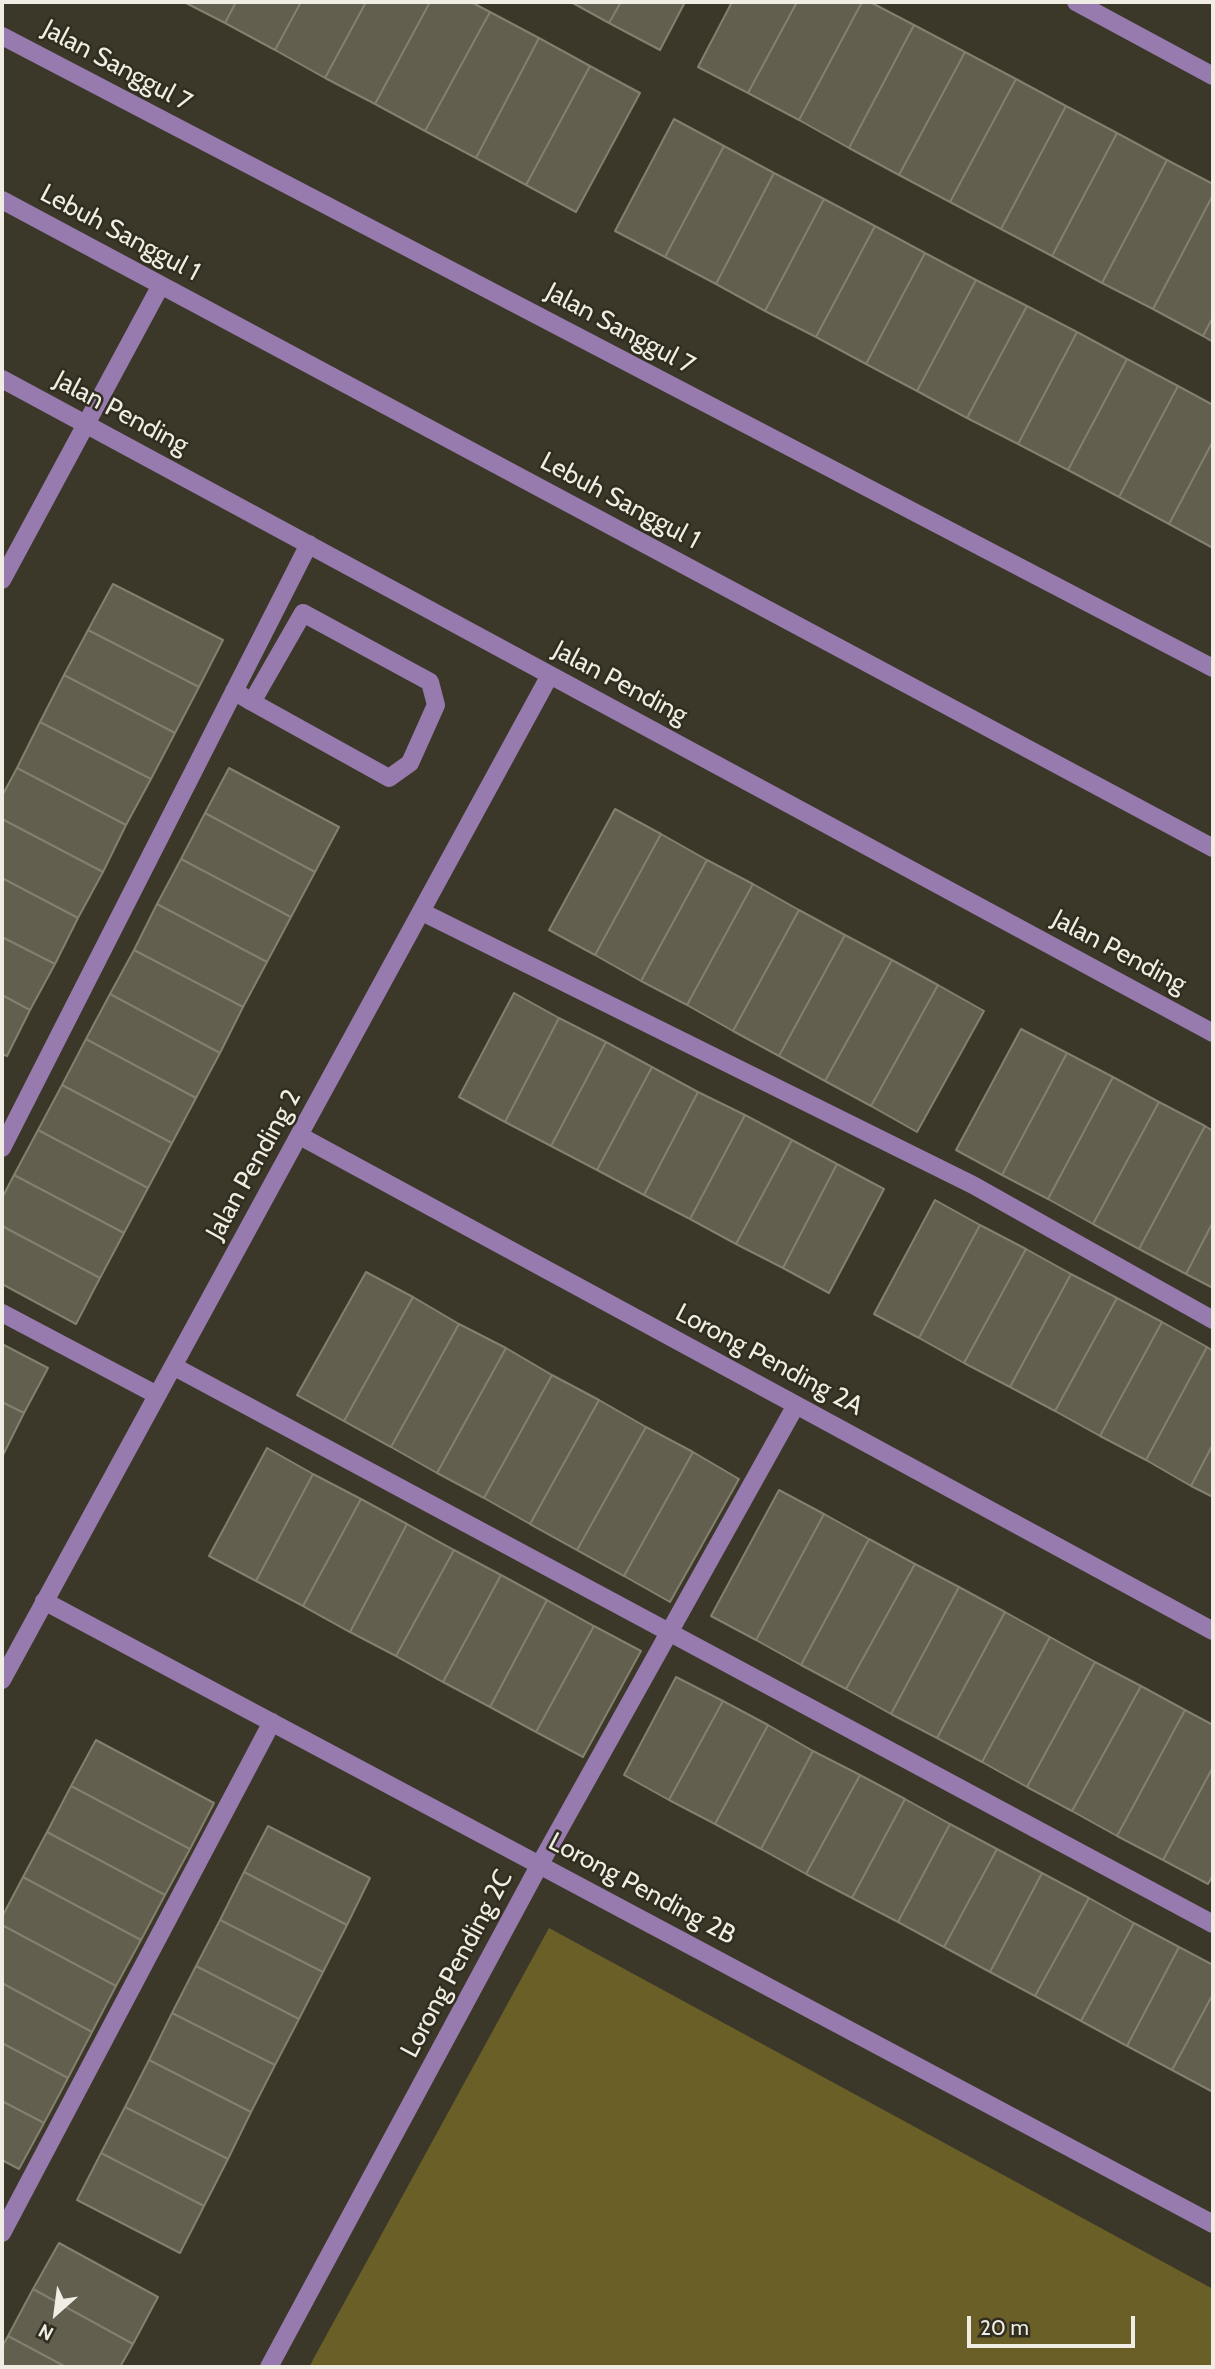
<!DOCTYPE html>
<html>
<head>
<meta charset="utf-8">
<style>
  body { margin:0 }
  #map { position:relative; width:1215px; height:2369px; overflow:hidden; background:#3b3829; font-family:Cabin,sans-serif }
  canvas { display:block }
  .frame { position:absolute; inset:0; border:4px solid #efede4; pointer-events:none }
  .north { position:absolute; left:21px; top:2278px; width:70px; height:70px; -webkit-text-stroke:5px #312d1f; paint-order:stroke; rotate:208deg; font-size:19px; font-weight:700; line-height:28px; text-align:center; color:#efede4 }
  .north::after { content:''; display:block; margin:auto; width:24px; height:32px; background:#efede4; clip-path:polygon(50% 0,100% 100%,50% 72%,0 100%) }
  .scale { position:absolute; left:967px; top:2316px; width:168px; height:32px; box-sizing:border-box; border:4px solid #efede4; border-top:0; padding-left:9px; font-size:21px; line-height:24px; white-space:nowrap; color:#efede4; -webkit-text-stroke:5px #312d1f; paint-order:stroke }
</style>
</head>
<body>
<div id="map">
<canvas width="1215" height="2369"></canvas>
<div class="frame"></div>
<div class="north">N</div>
<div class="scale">20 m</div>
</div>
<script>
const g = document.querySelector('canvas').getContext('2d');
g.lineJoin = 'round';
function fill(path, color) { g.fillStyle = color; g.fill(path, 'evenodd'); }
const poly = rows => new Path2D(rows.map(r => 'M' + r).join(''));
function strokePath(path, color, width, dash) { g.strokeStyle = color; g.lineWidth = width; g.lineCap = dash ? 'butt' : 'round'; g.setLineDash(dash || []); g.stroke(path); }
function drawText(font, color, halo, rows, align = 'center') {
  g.font = font + ' Cabin,sans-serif'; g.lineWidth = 5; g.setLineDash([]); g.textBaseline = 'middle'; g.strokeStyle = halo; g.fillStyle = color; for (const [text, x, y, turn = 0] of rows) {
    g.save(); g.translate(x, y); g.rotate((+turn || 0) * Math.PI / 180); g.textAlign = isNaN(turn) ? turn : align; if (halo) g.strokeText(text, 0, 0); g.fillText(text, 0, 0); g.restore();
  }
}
fill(poly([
  [549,1928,1213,2289,1213,2367,309,2367]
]), '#6b5f28');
const building = poly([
  [184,2,236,2,225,23,184,2],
  [236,2,301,2,275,50,225,23,236,2],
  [301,2,366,2,325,78,275,50,301,2],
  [366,2,430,2,375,104,325,78,366,2],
  [430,2,471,2,490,12,425,131,375,104,430,2],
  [571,2,621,2,609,23,571,2],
  [621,2,685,2,660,50,609,23,621,2],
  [732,2,797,2,748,93,698,67,732,2],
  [797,2,862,2,799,120,748,93,797,2],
  [862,2,870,2,914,25,849,148,799,120,862,2],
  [490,12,539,38,476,158,425,131,490,12],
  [914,25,965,52,899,175,849,148,914,25],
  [539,38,590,66,526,185,476,158,539,38],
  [965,52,1016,79,950,202,899,175,965,52],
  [590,66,640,93,576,212,526,185,590,66],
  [1016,79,1066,106,1001,229,950,202,1016,79],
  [1066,106,1117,133,1052,256,1001,229,1066,106],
  [674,119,724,146,665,257,615,231,674,119],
  [1117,133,1167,160,1102,283,1052,256,1117,133],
  [724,146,774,173,716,284,665,257,724,146],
  [1167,160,1213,184,1213,195,1153,309,1102,283,1167,160],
  [774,173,824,199,765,311,716,284,774,173],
  [1213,195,1213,317,1203,336,1153,309,1213,195],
  [824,199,875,226,816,337,765,311,824,199],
  [875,226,925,253,866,364,816,337,875,226],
  [925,253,976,280,917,391,866,364,925,253],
  [976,280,1027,306,967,418,917,391,976,280],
  [1027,306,1077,332,1018,444,967,418,1027,306],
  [1213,317,1213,342,1203,336,1213,317],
  [1077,332,1127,359,1068,470,1018,444,1077,332],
  [1127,359,1178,386,1119,497,1068,470,1127,359],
  [1178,386,1213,405,1213,441,1169,524,1119,497,1178,386],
  [1213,441,1213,548,1169,524,1213,441],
  [113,584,223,640,199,687,88,630,113,584],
  [88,630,199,687,175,733,64,675,88,630],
  [64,675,175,733,151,779,40,722,64,675],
  [40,722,151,779,126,825,17,768,40,722],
  [17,768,126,825,103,872,2,819,2,796,17,768],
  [229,768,339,827,315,872,205,813,229,768],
  [615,809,661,834,595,955,549,930,615,809],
  [205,813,315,872,291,917,181,859,205,813],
  [2,819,103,872,78,918,2,878,2,819],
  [661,834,707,860,641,981,595,955,661,834],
  [181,859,291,917,267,962,157,904,181,859],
  [707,860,753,884,687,1005,641,981,707,860],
  [2,878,78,918,55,964,2,937,2,878],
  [753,884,799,910,733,1031,687,1005,753,884],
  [157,904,267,962,243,1007,134,950,157,904],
  [799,910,845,935,779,1056,733,1031,799,910],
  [845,935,892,960,825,1081,779,1056,845,935],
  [2,937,55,964,30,1010,2,995,2,937],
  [134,950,243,1007,220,1053,110,994,134,950],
  [892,960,938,985,871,1106,825,1081,892,960],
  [938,985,984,1011,917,1132,871,1106,938,985],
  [514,993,559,1018,505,1122,459,1097,514,993],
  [110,994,220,1053,196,1098,86,1039,110,994],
  [2,995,30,1010,7,1056,2,1054,2,995],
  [559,1018,606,1042,551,1146,505,1122,559,1018],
  [1021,1029,1067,1053,1002,1175,956,1150,1021,1029],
  [86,1039,196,1098,172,1143,62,1085,86,1039],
  [606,1042,652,1067,597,1170,551,1146,606,1042],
  [1067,1053,1113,1077,1048,1199,1002,1175,1067,1053],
  [652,1067,698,1092,644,1195,597,1170,652,1067],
  [1113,1077,1159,1102,1093,1224,1048,1199,1113,1077],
  [62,1085,172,1143,148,1188,38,1130,62,1085],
  [698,1092,745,1115,690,1219,644,1195,698,1092],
  [1159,1102,1205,1126,1139,1249,1093,1224,1159,1102],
  [745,1115,792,1140,736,1244,690,1219,745,1115],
  [1205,1126,1213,1131,1213,1222,1186,1274,1139,1249,1205,1126],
  [38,1130,148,1188,124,1233,14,1175,38,1130],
  [792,1140,837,1164,783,1268,736,1244,792,1140],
  [837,1164,884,1189,829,1293,783,1268,837,1164],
  [14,1175,124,1233,100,1278,2,1226,2,1198,14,1175],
  [935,1200,980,1225,919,1338,874,1314,935,1200],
  [1213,1222,1213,1288,1186,1274,1213,1222],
  [980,1225,1026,1249,964,1363,919,1338,980,1225],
  [2,1226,100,1278,76,1324,2,1284,2,1226],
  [1026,1249,1071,1274,1010,1387,964,1363,1026,1249],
  [366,1272,413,1297,344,1421,297,1395,366,1272],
  [1071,1274,1117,1298,1055,1411,1010,1387,1071,1274],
  [413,1297,459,1324,391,1447,344,1421,413,1297],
  [1117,1298,1162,1322,1100,1436,1055,1411,1117,1298],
  [1162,1322,1207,1347,1146,1460,1100,1436,1162,1322],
  [459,1324,506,1348,437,1473,391,1447,459,1324],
  [2,1344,48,1368,24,1413,2,1402,2,1344],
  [1207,1347,1213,1351,1213,1444,1191,1486,1146,1460,1207,1347],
  [506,1348,552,1375,484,1498,437,1473,506,1348],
  [552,1375,599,1400,530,1524,484,1498,552,1375],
  [599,1400,646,1427,577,1550,530,1524,599,1400],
  [2,1402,24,1413,2,1457,2,1402],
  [646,1427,693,1452,624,1576,577,1550,646,1427],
  [1213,1444,1213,1497,1191,1486,1213,1444],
  [267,1448,313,1474,256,1581,209,1556,267,1448],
  [693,1452,739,1479,670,1602,624,1576,693,1452],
  [313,1474,361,1499,303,1606,256,1581,313,1474],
  [779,1490,824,1514,756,1640,711,1616,779,1490],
  [361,1499,407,1524,350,1632,303,1606,361,1499],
  [824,1514,869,1539,801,1665,756,1640,824,1514],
  [407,1524,454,1550,396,1656,350,1632,407,1524],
  [869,1539,915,1564,846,1689,801,1665,869,1539],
  [454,1550,501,1575,443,1682,396,1656,454,1550],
  [915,1564,959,1587,891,1714,846,1689,915,1564],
  [501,1575,547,1600,490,1707,443,1682,501,1575],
  [959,1587,1005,1612,937,1738,891,1714,959,1587],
  [547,1600,594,1626,536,1732,490,1707,547,1600],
  [1005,1612,1050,1637,982,1762,937,1738,1005,1612],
  [594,1626,641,1651,583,1757,536,1732,594,1626],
  [1050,1637,1095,1662,1027,1787,982,1762,1050,1637],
  [1095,1662,1141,1686,1072,1811,1027,1787,1095,1662],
  [676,1677,723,1701,669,1800,624,1775,676,1677],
  [1141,1686,1185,1710,1117,1836,1072,1811,1141,1686],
  [723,1701,768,1725,715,1824,669,1800,723,1701],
  [1185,1710,1213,1725,1213,1767,1163,1860,1117,1836,1185,1710],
  [768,1725,813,1751,761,1849,715,1824,768,1725],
  [96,1740,214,1803,190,1849,71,1786,96,1740],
  [813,1751,860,1775,806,1874,761,1849,813,1751],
  [1213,1767,1213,1875,1208,1884,1163,1860,1213,1767],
  [860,1775,905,1799,852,1898,806,1874,860,1775],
  [71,1786,190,1849,165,1895,47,1832,71,1786],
  [905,1799,950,1824,898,1922,852,1898,905,1799],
  [950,1824,997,1849,944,1947,898,1922,950,1824],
  [268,1826,370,1878,347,1925,244,1872,268,1826],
  [47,1832,165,1895,141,1940,23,1877,47,1832],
  [997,1849,1042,1873,990,1972,944,1947,997,1849],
  [244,1872,347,1925,323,1972,220,1920,244,1872],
  [1042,1873,1089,1898,1035,1996,990,1972,1042,1873],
  [23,1877,141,1940,116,1986,2,1925,2,1917,23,1877],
  [1089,1898,1134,1923,1081,2021,1035,1996,1089,1898],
  [220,1920,323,1972,299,2019,196,1966,220,1920],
  [1134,1923,1179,1947,1127,2046,1081,2021,1134,1923],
  [2,1925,116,1986,92,2032,2,1983,2,1925],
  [1179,1947,1213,1965,1213,1994,1172,2070,1127,2046,1179,1947],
  [196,1966,299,2019,275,2065,172,2013,196,1966],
  [2,1983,92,2032,68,2078,2,2043,2,1983],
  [1213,1994,1213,2092,1172,2070,1213,1994],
  [172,2013,275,2065,251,2112,149,2060,172,2013],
  [2,2043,68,2078,44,2123,2,2101,2,2043],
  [149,2060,251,2112,228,2159,125,2107,149,2060],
  [2,2101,44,2123,19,2169,2,2160,2,2101],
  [125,2107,228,2159,204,2206,101,2153,125,2107],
  [101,2153,204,2206,180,2253,77,2200,101,2153],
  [59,2243,158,2297,133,2344,33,2289,59,2243],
  [33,2289,133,2344,120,2367,66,2367,8,2336,33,2289],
  [8,2336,66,2367,2,2367,2,2347,8,2336]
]);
fill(building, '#625f4f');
strokePath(building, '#84806f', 2);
strokePath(poly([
  [1076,2,1213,76],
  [2,36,1213,668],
  [2,200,1213,848],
  [2,379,1213,1033],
  [2,580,161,285],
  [234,691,252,702,389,778,410,763,436,705,430,682,303,613,252,702],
  [422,912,973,1185,1213,1320],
  [300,1136,1213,1631],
  [2,1148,309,544],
  [2,1313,157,1395],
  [173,1366,1213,1924],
  [44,1601,1213,2224],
  [2,1680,550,675],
  [2,2233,272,1722],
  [269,2367,540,1864,796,1405]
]), '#977bae', 18);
drawText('26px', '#efede4', '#312d1f', [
  ["Jalan Sanggul 7",117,66,28],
  ["Lebuh Sanggul 1",120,233,28],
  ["Jalan Sanggul 7",620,329,28],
  ["Jalan Pending",121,413,28],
  ["Lebuh Sanggul 1",620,501,28],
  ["Jalan Pending",620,683,28],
  ["Jalan Pending",1119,952,28],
  ["Jalan Pending 2",254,1165,-61],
  ["Lorong Pending 2A",769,1360,28],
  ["Lorong Pending 2B",642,1889,28],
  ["Lorong Pending 2C",457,1964,-62]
]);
</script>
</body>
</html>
